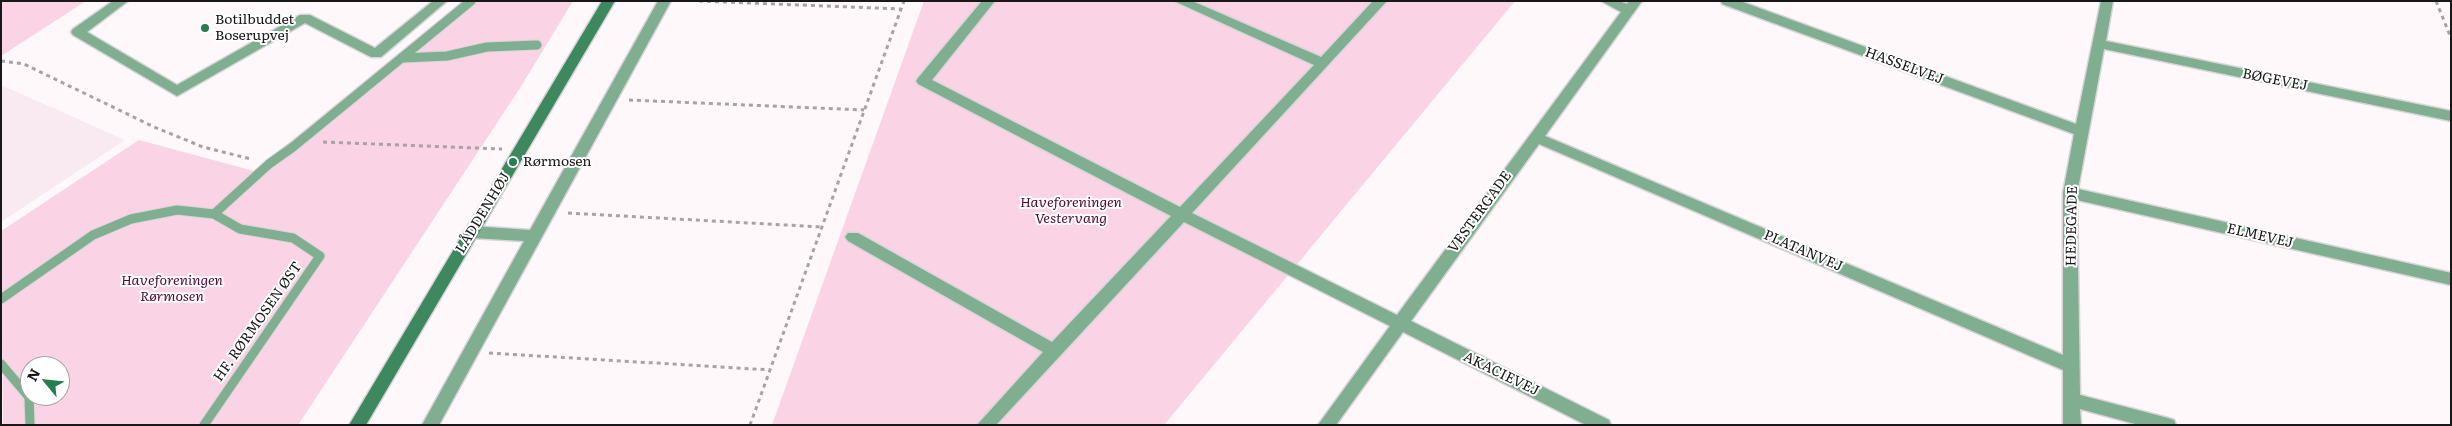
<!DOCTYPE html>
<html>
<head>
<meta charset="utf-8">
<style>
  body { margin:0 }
  #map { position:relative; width:2452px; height:426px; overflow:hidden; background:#fef8fa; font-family:Literata,serif }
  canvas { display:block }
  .frame { position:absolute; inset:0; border:2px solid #191718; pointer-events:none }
  .north { position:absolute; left:20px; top:356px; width:50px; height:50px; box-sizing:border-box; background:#fff; border:1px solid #a3a2a3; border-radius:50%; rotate:298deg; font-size:14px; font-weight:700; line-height:20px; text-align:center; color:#191718 }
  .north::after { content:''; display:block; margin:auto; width:18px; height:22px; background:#257d52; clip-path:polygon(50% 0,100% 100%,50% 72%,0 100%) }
</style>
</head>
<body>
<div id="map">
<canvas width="2452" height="426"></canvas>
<div class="frame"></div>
<div class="north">N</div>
</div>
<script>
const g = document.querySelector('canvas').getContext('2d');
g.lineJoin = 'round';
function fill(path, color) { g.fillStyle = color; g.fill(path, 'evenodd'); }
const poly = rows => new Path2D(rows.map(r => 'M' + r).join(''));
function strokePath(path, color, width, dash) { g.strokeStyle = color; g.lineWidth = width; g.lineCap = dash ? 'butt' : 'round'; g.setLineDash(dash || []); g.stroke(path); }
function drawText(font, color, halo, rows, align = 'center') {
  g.font = font + ' Literata,serif'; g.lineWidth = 4; g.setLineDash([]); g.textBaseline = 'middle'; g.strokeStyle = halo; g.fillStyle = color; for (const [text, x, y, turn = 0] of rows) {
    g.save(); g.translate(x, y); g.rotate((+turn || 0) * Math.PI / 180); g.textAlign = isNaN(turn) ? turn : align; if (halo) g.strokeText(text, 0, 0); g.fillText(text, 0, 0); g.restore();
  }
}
fill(poly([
  [1,85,125,140,1,222]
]), '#f8eaf0');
fill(poly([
  [1,1,86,1,1,56],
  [462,1,573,1,520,88,298,425,3,425,1,231,139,140,254,171],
  [30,366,60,366,60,396,30,396],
  [924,1,1515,1,1164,425,772,425]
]), '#fad3e4');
const lane = poly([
  [403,58,447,56,487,47,537,45],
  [214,214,269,164,293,147,471,1],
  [1,299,93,235,131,219,177,210,214,214,240,229,293,238,320,256,204,425],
  [1,364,29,397,30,425]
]);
const street = poly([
  [113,1,128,1,87,32,177,85,300,15,310,15,375,48,433,1,447,1,381,57,371,57,305,23,177,96,73,35,71,32,73,29,113,1],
  [658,1,671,1,439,425,422,425,524,241,472,238,467,236,464,232,467,228,472,226,530,230,658,1],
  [982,1,995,1,932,80,1180,207,1314,65,1174,1,1192,1,1321,57,1373,1,1387,1,1192,213,1397,315,1621,12,1601,1,1619,1,1627,4,1629,1,1642,1,1545,136,2063,355,2063,193,2074,134,1722,4,1721,1,1740,1,2076,124,2101,1,2113,1,2106,41,2451,111,2451,121,2104,49,2078,189,2451,273,2451,285,2077,200,2080,395,2168,418,2174,420,2176,425,2139,425,2080,409,2081,425,2063,425,2063,370,1539,144,1411,321,1609,420,1611,425,1586,425,1403,332,1336,425,1318,425,1390,326,1184,222,996,425,977,425,1043,352,848,241,845,237,848,233,858,233,1052,342,1171,216,918,84,916,81,918,78,982,1]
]);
const secondary = poly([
  [602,1,615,1,366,425,349,425,602,1]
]);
strokePath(lane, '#d9d4d6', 11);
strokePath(street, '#d9d4d6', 3);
strokePath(secondary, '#d9d4d6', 3);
strokePath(poly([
  [699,1,901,9],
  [2436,1,2451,38],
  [1,61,24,64,154,127,203,147,251,159],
  [629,100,864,110],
  [323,142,502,149],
  [568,213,822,227],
  [489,353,771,370],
  [750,425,904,1]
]), '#a7a3a4', 3, [4, 4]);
strokePath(lane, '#7fae91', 9);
fill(street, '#7fae91');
fill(secondary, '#3e8860');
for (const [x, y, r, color] of [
  [205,28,5,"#257d52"],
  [513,162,5,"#257d52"]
]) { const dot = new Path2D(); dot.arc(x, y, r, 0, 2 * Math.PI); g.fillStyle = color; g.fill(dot); strokePath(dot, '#fff', 2); }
drawText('14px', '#191718', '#fff', [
  ["Botilbuddet",215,20],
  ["Boserupvej",215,36],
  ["Rørmosen",523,162]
], 'left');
drawText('14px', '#191718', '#fff', [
  ["HASSELVEJ",1904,66,20],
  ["BØGEVEJ",2275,80,11],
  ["VESTERGADE",1480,212,-54],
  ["LÅDDENHØJ",483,213,-59],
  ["HEDEGADE",2072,226,-89],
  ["ELMEVEJ",2260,236,13],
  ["PLATANVEJ",1803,251,23],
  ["HF. RØRMOSEN ØST",258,322,-55],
  ["AKACIEVEJ",1501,374,26]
]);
drawText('italic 14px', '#540936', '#fff', [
  ["Haveforeningen",1071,203],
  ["Vestervang",1071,219],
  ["Haveforeningen",172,281],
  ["Rørmosen",172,297]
]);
</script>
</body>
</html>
